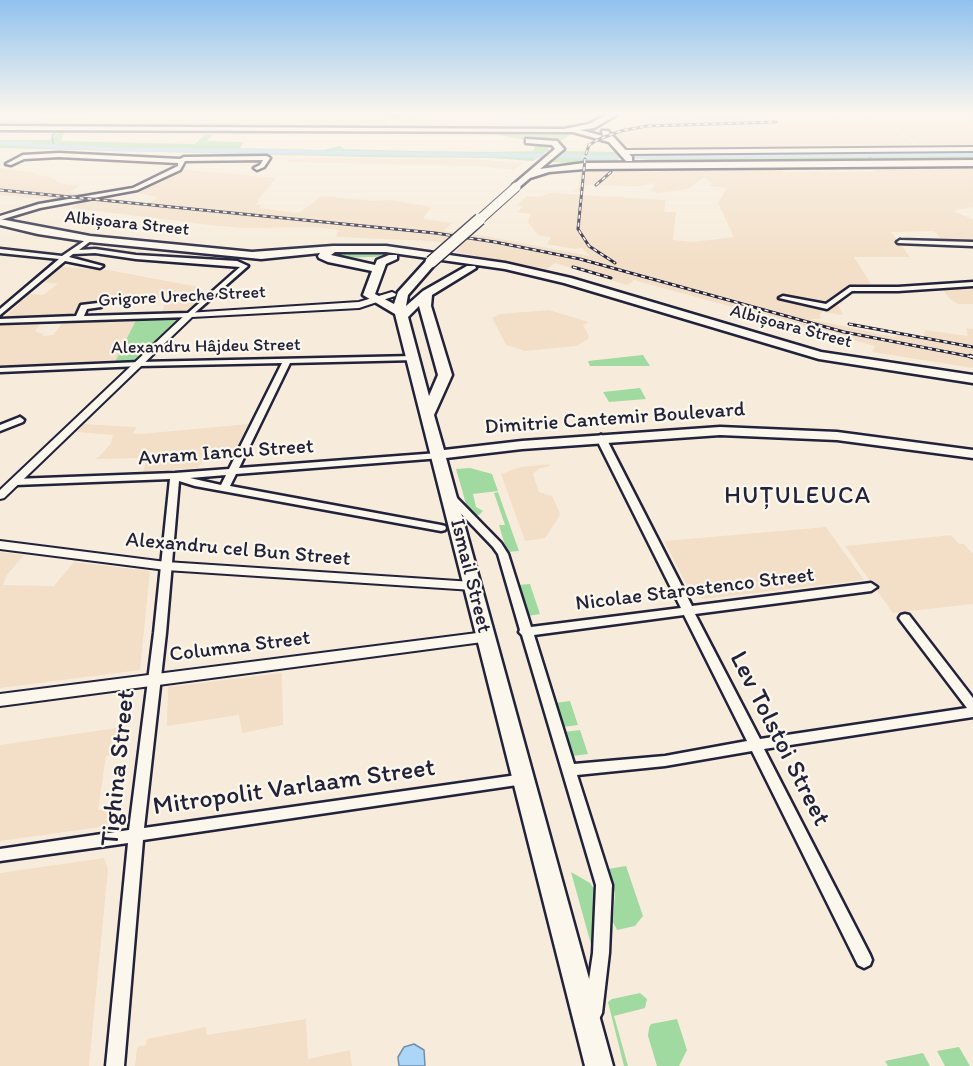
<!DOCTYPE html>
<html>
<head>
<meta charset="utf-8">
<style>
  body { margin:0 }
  canvas { display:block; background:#f7ecdb }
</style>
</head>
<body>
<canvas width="973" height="1066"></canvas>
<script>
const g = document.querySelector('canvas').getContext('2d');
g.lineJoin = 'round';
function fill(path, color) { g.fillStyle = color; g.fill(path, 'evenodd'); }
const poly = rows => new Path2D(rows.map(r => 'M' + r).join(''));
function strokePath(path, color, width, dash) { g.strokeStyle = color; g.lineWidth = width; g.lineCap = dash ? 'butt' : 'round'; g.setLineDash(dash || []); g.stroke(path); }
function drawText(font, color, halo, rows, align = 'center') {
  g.font = font + ' Itim,sans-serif'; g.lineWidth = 4.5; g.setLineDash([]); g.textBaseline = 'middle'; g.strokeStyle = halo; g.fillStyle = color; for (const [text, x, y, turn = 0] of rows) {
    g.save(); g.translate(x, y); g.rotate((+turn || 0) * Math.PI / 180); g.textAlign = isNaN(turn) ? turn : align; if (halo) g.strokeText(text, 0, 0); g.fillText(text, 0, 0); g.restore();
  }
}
fill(poly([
  [0,114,33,114,36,122,41,122,55,117,86,118,92,114,384,114,404,116,389,122,387,127,0,123],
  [411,114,517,114,523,120,472,128,424,127,422,121,413,122,404,116],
  [621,114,881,116,917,147,644,150,624,145,614,137,622,132,611,135,609,134,624,129,619,121],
  [880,114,973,114,973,148,919,147],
  [320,158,471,159,523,163,514,170,480,166,287,162,290,159],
  [662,167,780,167,784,172,877,172,872,168,973,168,973,207,953,211,973,219,973,241,943,241,934,231,891,232,910,257,854,257,871,284,857,284,860,292,849,292,841,304,838,304,843,315,823,312,819,316,822,317,820,319,810,319,894,337,900,334,924,338,925,330,968,336,966,328,973,329,973,368,872,352,875,346,630,279,634,281,627,285,555,263,547,269,456,252,461,246,433,241,336,237,338,230,316,227,246,228,219,226,72,208,79,203,0,195,0,168,35,173,38,175,50,177,49,178,55,179,57,183,80,186,69,192,147,204,158,197,132,192,186,170,276,178,257,201,259,201,256,205,262,205,259,208,299,213,322,196,374,201,389,200,431,207,423,219,452,223,444,231,485,236,590,256,582,248,575,249,547,244,551,237,538,235,528,222,530,214,518,212,523,206,517,205,527,196,538,197,552,193,666,200,664,212,676,212,673,240,693,242,734,237,718,203,727,188,709,186,712,183,707,179,703,178,688,189,658,193,651,191,655,183,639,186,585,185,583,192,571,191,578,189,581,170,587,170,587,172,661,172],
  [63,267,108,270,199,287,185,296,204,298,188,312,162,313,166,298,106,299,103,303,82,304,72,316,5,317,29,294,43,295,58,284,44,282],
  [973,286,973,304,958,304,950,299,943,290,945,287],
  [549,310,589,322,583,325,589,336,588,339,576,346,525,351,506,345,492,318,500,314],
  [136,320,115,362,0,367,0,324,40,324,35,331,43,334,43,336,53,335,63,322],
  [84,424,137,427,133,433,141,434,248,424,236,449,221,448,208,453,198,468,143,472,147,458,94,459,99,457,111,443,113,435,77,432],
  [549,464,550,466,538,469,533,474,539,492,552,496,560,513,559,517,545,538,525,541,501,474,521,467],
  [826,527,864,580,704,599,692,595,664,541],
  [951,535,959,544,964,544,973,554,973,604,893,613,845,546],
  [0,552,24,555,7,575,3,585,54,586,74,562,150,571,140,670,0,688],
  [282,673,283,725,242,733,239,715,167,726,168,687],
  [123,727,119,755,106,756,98,810,116,809,115,825,0,841,0,745],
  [104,858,108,869,89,1066,0,1066,0,873],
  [306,1019,308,1059,350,1050,352,1066,135,1066,137,1047,146,1045,147,1039,206,1027,207,1035]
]), '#f3dfc7');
fill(poly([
  [59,132,64,132,61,141,145,143,195,144,204,135,213,135,207,141,244,142,240,148,324,150,340,146,344,149,414,151,494,152,533,151,536,143,547,145,549,150,533,161,491,158,363,157,0,148,0,140,49,140],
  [508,132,560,132,572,133,561,141,520,139,499,135],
  [564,151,615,152,619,161,588,164,552,162],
  [973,151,973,159,670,162,640,159,636,153],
  [333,251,386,251,493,267,488,269,407,256,336,258,332,257,329,253],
  [182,319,137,361,115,362,136,320],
  [643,355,650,366,590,366,588,361],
  [640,388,646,399,609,402,603,392],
  [470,468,492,474,498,491,473,494,476,507,483,511,479,515,475,515,466,504,456,469],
  [498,492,519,551,507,552,499,525,505,525,494,493],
  [530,584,540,614,528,616,518,585],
  [570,701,578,725,563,727,555,703],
  [580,730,588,754,573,756,565,732],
  [626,866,643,916,635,926,617,930,613,922,615,893,608,869],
  [571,872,590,883,596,892,592,948],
  [640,993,647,999,645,1008,614,1016,628,1066,624,1066,608,1002,612,999],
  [677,1019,687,1050,679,1066,657,1066,648,1036,649,1028,651,1024],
  [959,1047,970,1066,945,1066,937,1051],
  [923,1053,930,1066,888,1066,885,1061]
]), '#a0daa0');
const water = poly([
  [414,1044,424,1050,425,1066,399,1066,398,1057,404,1047,414,1044]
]);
fill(water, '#acd6f7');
strokePath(water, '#758eac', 1.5);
strokePath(poly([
  [388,114,399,117],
  [54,146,52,136,55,133],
  [867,155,871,158]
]), '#758eac', 1.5);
fill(poly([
  [0,141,105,147,607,155,973,152,973,156,607,159,105,151,0,145,0,141]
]), '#acd6f7');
const minor = poly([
  [59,153,180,159,184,157,267,156,270,158,264,167,257,170,254,168,260,165,263,160,185,161,180,170,137,190,40,208,0,220,0,216,39,204,133,188,178,166,178,163,59,157,24,159,11,165,6,164,23,155,59,153],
  [90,237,93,239,92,240,79,250,95,249,136,255,237,261,248,266,190,317,0,323,0,319,76,316,81,305,98,303,101,303,101,307,87,309,84,316,188,313,240,267,136,259,95,253,73,254,69,257,103,266,100,268,65,261,0,315,0,309,59,259,0,253,0,249,62,256,90,237],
  [900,240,973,242,973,246,898,243,897,242,900,240],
  [973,282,973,286,898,291,852,291,827,309,779,298,783,296,826,304,850,287,898,287,973,282],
  [413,356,417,358,416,360,290,363,239,468,438,453,443,456,441,458,236,474,230,486,441,525,445,526,446,528,445,530,441,531,195,486,179,481,166,633,144,828,524,774,529,775,531,779,529,783,524,784,143,840,124,1066,106,1066,128,843,0,861,0,849,129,830,154,633,170,479,15,485,10,482,15,479,175,473,229,469,282,363,140,366,0,372,0,368,140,362,413,356],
  [226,475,221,485,190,478,226,475],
  [20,417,24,420,23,422,0,431,0,425,20,417],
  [601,435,606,438,692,606,871,583,877,587,871,591,695,614,760,739,967,708,901,621,899,618,901,615,905,614,909,615,973,698,973,717,764,749,870,955,872,960,870,965,864,968,858,965,752,751,665,766,577,775,612,885,609,953,602,1013,599,1019,593,1021,587,1019,584,1013,593,953,596,885,522,635,519,632,520,630,498,554,493,547,446,498,447,496,455,496,501,543,508,554,531,627,681,608,596,438,601,435],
  [684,615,747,741,665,756,574,764,534,635,684,615]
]);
const tertiary = poly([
  [973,147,973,151,625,154,622,152,625,150,973,147],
  [392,292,396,294,395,296,359,308,192,317,4,498,0,499,0,490,187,313,359,302,392,292],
  [0,541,166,562,473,582,479,586,473,590,166,570,0,549,0,541]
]);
const secondary = poly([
  [485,632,490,633,493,637,490,641,0,706,0,694,485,632]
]);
const primary = poly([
  [608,114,618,114,594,128,580,130,603,136,602,131,608,131,632,157,632,161,626,161,609,142,573,132,0,130,0,126,564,129,589,124,608,114],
  [526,139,557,141,564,149,540,169,584,163,973,160,973,166,584,169,549,172,530,178,516,190,513,189,513,185,555,149,552,145,526,143,526,139],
  [0,219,90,236,252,252,333,246,386,246,505,263,571,278,821,352,973,375,973,383,819,359,564,283,505,269,386,252,335,252,331,255,375,265,377,260,389,255,397,255,397,259,386,264,375,294,394,304,398,292,427,260,435,260,435,264,408,295,406,306,423,291,467,266,475,266,476,268,432,295,431,306,452,375,434,415,444,450,522,441,720,427,837,432,973,450,973,458,837,440,720,435,522,449,446,458,613,1066,585,1066,395,314,363,295,372,271,328,262,319,258,318,256,320,253,261,259,90,242,38,234,0,225,0,219],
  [419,306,438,375,429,396,408,317,419,306]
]);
strokePath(minor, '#22223b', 5);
strokePath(tertiary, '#22223b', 4);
strokePath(secondary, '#22223b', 4);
strokePath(primary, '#22223b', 5);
fill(minor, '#fbf7ec');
fill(tertiary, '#fbf7ec');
fill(secondary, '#fbf7ec');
fill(primary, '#fbf7ec');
const railFar1 = poly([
  [586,154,589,145,599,139,621,131,646,126,776,122],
  [585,159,578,229,589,246,615,263],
  [596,185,611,172],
  [0,190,435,233,495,242,580,259,844,332,973,357],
  [573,267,611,278],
  [849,324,973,347]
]);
const rail = poly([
  [970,356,973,357]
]);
strokePath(railFar1, '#22223b', 3);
strokePath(rail, '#22223b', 4.5);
strokePath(railFar1, '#fbf7ec', 1.5, [4]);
strokePath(rail, '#fbf7ec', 2, [6]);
const primaryBridgeFar1 = poly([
  [478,221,516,187]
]);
const primaryBridge = poly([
  [431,262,480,219]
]);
strokePath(primaryBridgeFar1, '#22223b', 11, []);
strokePath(primaryBridge, '#22223b', 14, []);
strokePath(primaryBridgeFar1, '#fbf7ec', 9);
strokePath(primaryBridge, '#fbf7ec', 11);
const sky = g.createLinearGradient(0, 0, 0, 263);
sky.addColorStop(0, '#90c2ee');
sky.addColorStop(0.43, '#fbf6ef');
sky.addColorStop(1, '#fbf6ef00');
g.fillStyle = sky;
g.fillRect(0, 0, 973, 263);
drawText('18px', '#22223b', '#fbf7ec', [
  ["Albișoara Street",127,224,6],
  ["Grigore Ureche Street",182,297,-3],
  ["Albișoara Street",791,327,15],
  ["Alexandru Hâjdeu Street",206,347,-1]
]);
drawText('21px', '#22223b', '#fbf7ec', [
  ["Dimitrie Cantemir Boulevard",615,419,-4],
  ["Avram Iancu Street",226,453,-4],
  ["Alexandru cel Bun Street",238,550,5],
  ["Ismail Street",470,576,76],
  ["Nicolae Starostenco Street",695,590,-7],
  ["Columna Street",240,647,-7]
]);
g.letterSpacing = '1.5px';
drawText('24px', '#22223b', '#fbf7ec', [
  ["HUȚULEUCA",798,497]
]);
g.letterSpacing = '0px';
drawText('26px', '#22223b', '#fbf7ec', [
  ["Lev Tolstoi Street",779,739,63],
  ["Tighina Street",119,768,-84],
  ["Mitropolit Varlaam Street",294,788,-8]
]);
</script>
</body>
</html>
